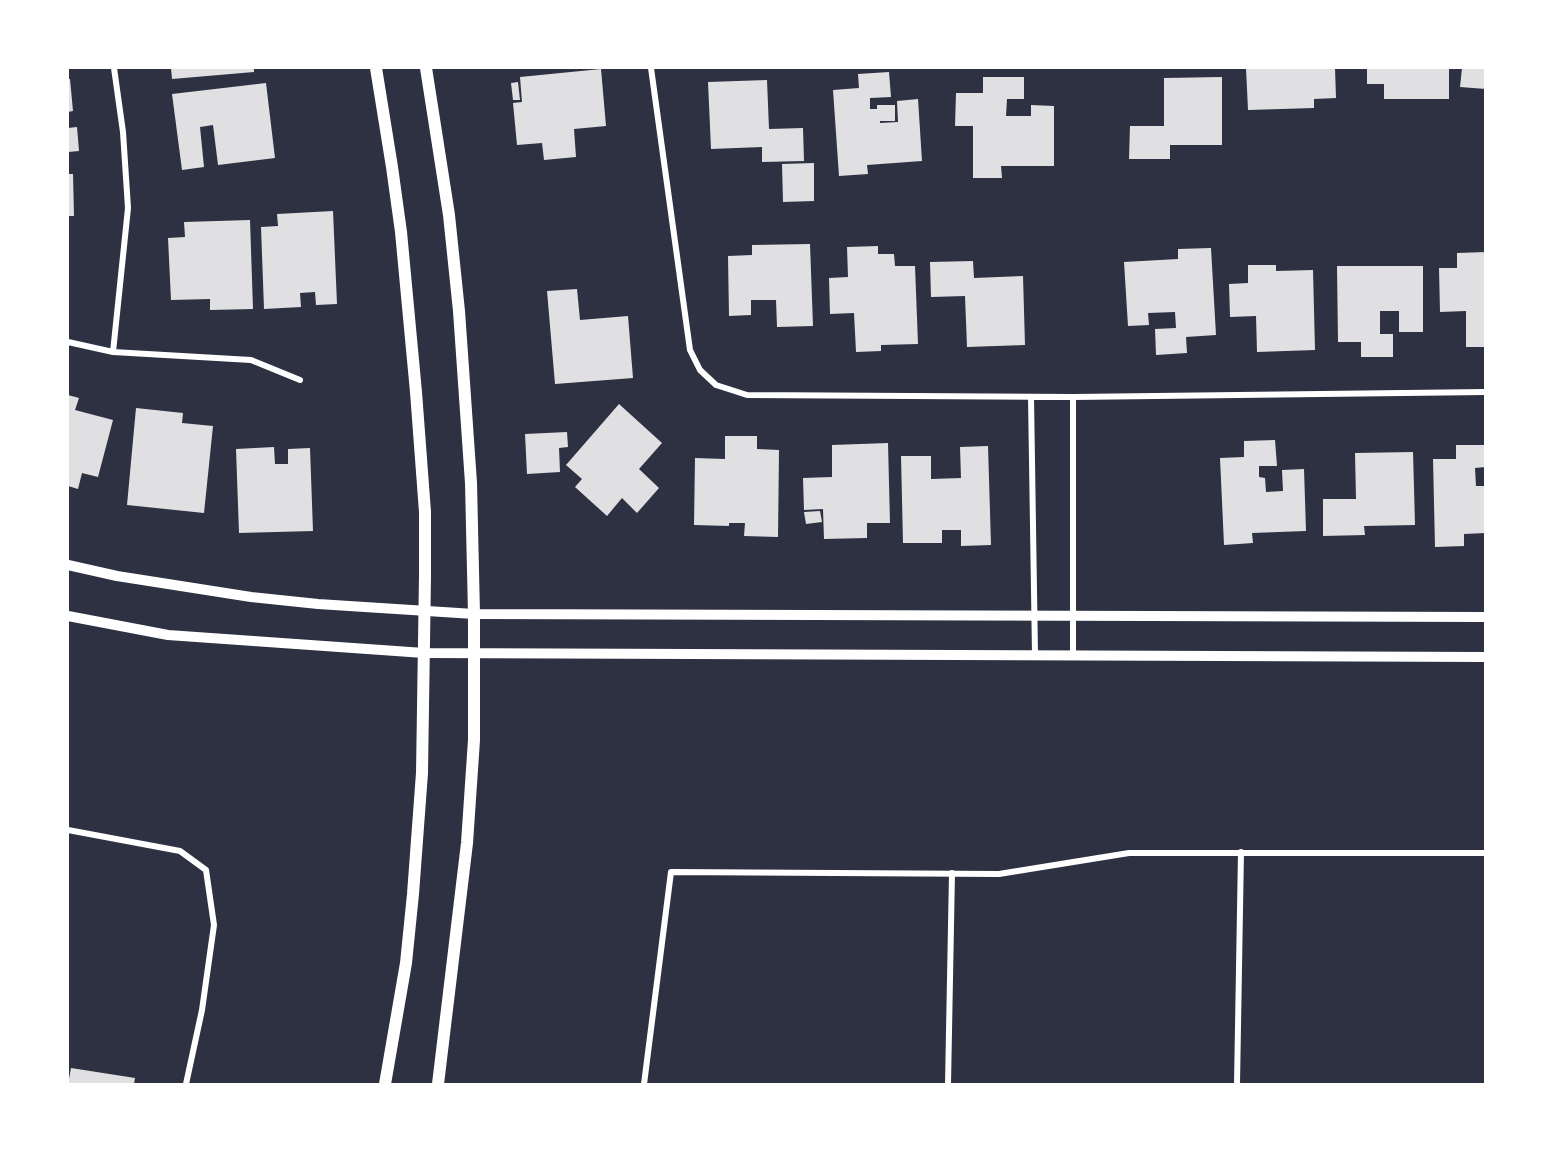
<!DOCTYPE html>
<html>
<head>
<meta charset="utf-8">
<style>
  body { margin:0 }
  #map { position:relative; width:1553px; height:1152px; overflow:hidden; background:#2d3142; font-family:Rubik,sans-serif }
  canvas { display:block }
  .frame { position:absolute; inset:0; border:69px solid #fff; pointer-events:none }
</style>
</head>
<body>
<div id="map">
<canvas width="1553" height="1152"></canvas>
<div class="frame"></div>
</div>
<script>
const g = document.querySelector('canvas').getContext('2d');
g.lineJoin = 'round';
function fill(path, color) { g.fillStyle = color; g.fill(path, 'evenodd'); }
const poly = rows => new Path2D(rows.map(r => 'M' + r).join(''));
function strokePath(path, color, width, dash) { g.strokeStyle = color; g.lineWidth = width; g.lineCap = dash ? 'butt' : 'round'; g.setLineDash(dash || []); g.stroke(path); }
fill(poly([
  [171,68,254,68,254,72,172,79],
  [1246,68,1335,68,1336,98,1314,99,1314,108,1248,110],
  [1367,68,1449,68,1449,99,1384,99,1384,84,1367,84],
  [1462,68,1486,68,1486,89,1460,87],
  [601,69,606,126,574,129,576,157,544,160,542,143,517,145,513,103,522,102,520,77],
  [889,72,891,97,870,98,870,109,877,109,877,105,895,105,895,121,880,121,880,123,898,122,897,101,918,99,922,161,867,165,868,174,839,176,833,90,859,88,858,74],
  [983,77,1024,77,1024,99,1007,99,1006,116,1031,116,1031,105,1054,106,1054,166,1001,166,1002,178,973,178,973,126,955,126,956,93,983,93],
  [1222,77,1222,145,1170,145,1170,159,1129,159,1130,126,1164,126,1164,78],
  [68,79,70,79,73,111,68,112],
  [767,80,769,129,803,128,804,161,762,162,762,147,711,149,708,82],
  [518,82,520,100,513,100,511,83],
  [266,83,275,158,218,165,213,125,200,127,204,167,182,170,172,94],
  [77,127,79,151,68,152,68,128],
  [814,163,814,201,783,202,782,164],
  [68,174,73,174,74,216,68,216],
  [333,211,337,304,316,305,315,292,300,293,301,307,264,309,261,227,278,226,277,214],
  [250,220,253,309,210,310,210,299,171,300,168,238,185,237,184,222],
  [810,244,813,326,777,327,776,300,751,300,751,315,729,316,728,256,752,255,752,245],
  [878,246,878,254,894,254,895,266,915,266,918,344,881,345,881,351,856,352,854,313,830,314,829,278,848,277,847,247],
  [1211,248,1216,335,1186,337,1187,353,1156,355,1155,329,1176,328,1175,312,1148,313,1149,325,1128,326,1124,262,1178,259,1178,249],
  [1486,252,1486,347,1466,347,1466,311,1440,312,1439,268,1457,268,1457,253],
  [973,261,974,278,1023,276,1025,345,967,347,965,296,931,297,930,262],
  [1248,265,1276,265,1276,271,1313,270,1315,350,1257,352,1256,316,1230,317,1229,284,1248,283],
  [1337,266,1423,266,1423,332,1399,332,1399,311,1380,311,1380,334,1393,334,1393,357,1361,357,1361,342,1338,342],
  [577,289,580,320,628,316,633,378,555,384,547,291],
  [68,395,79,398,75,410,113,420,98,477,82,473,78,489,68,486],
  [619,404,662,443,639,469,659,488,637,513,622,498,607,516,575,487,582,479,566,465],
  [136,408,183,413,182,423,213,426,204,513,127,505],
  [567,432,568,447,559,448,560,472,527,474,525,434],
  [725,436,757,436,757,449,779,450,778,537,744,536,745,523,729,523,729,526,694,525,695,458,725,459],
  [1275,440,1277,466,1259,466,1259,477,1265,478,1266,492,1283,491,1282,470,1304,469,1306,531,1252,533,1253,543,1224,545,1220,458,1244,457,1244,441],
  [888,443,890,523,867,523,867,538,824,539,823,509,804,510,803,478,832,477,832,445],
  [1456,445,1486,445,1486,467,1475,468,1476,486,1486,486,1486,533,1464,534,1464,546,1435,547,1433,459,1456,459],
  [988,446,991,545,961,546,961,530,942,530,942,543,903,543,901,456,931,456,931,479,961,478,960,447],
  [274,447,275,464,288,464,288,449,310,448,313,531,239,533,236,449],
  [1413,452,1415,525,1364,526,1365,535,1323,536,1323,499,1356,499,1355,453],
  [820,511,822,522,806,524,804,512],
  [71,1068,135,1078,134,1084,68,1084]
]), '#e0e0e3');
strokePath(poly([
  [651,68,690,350,700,370,716,385,747,395,1073,397,1486,392],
  [68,342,113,352,251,360,300,380],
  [113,352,128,208,123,132,114,68],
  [1031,397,1035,655],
  [1073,655,1073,397],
  [68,830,180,851,206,870,214,925,202,1010,186,1084],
  [644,1084,671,872,999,874,1129,853,1486,853],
  [948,1084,952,873],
  [1237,1084,1241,852]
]), '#fff', 6);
strokePath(poly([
  [68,565,117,576,251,597,318,604,474,614,1486,617],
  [68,616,168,635,424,653,1486,657]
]), '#fff', 10);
strokePath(poly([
  [376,68,392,167,401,232,416,392,425,512,425,576,422,773,413,894,406,963,385,1084],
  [426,68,449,215,459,311,471,483,474,614,474,740,467,843,438,1084]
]), '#fff', 12);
</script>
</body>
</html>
